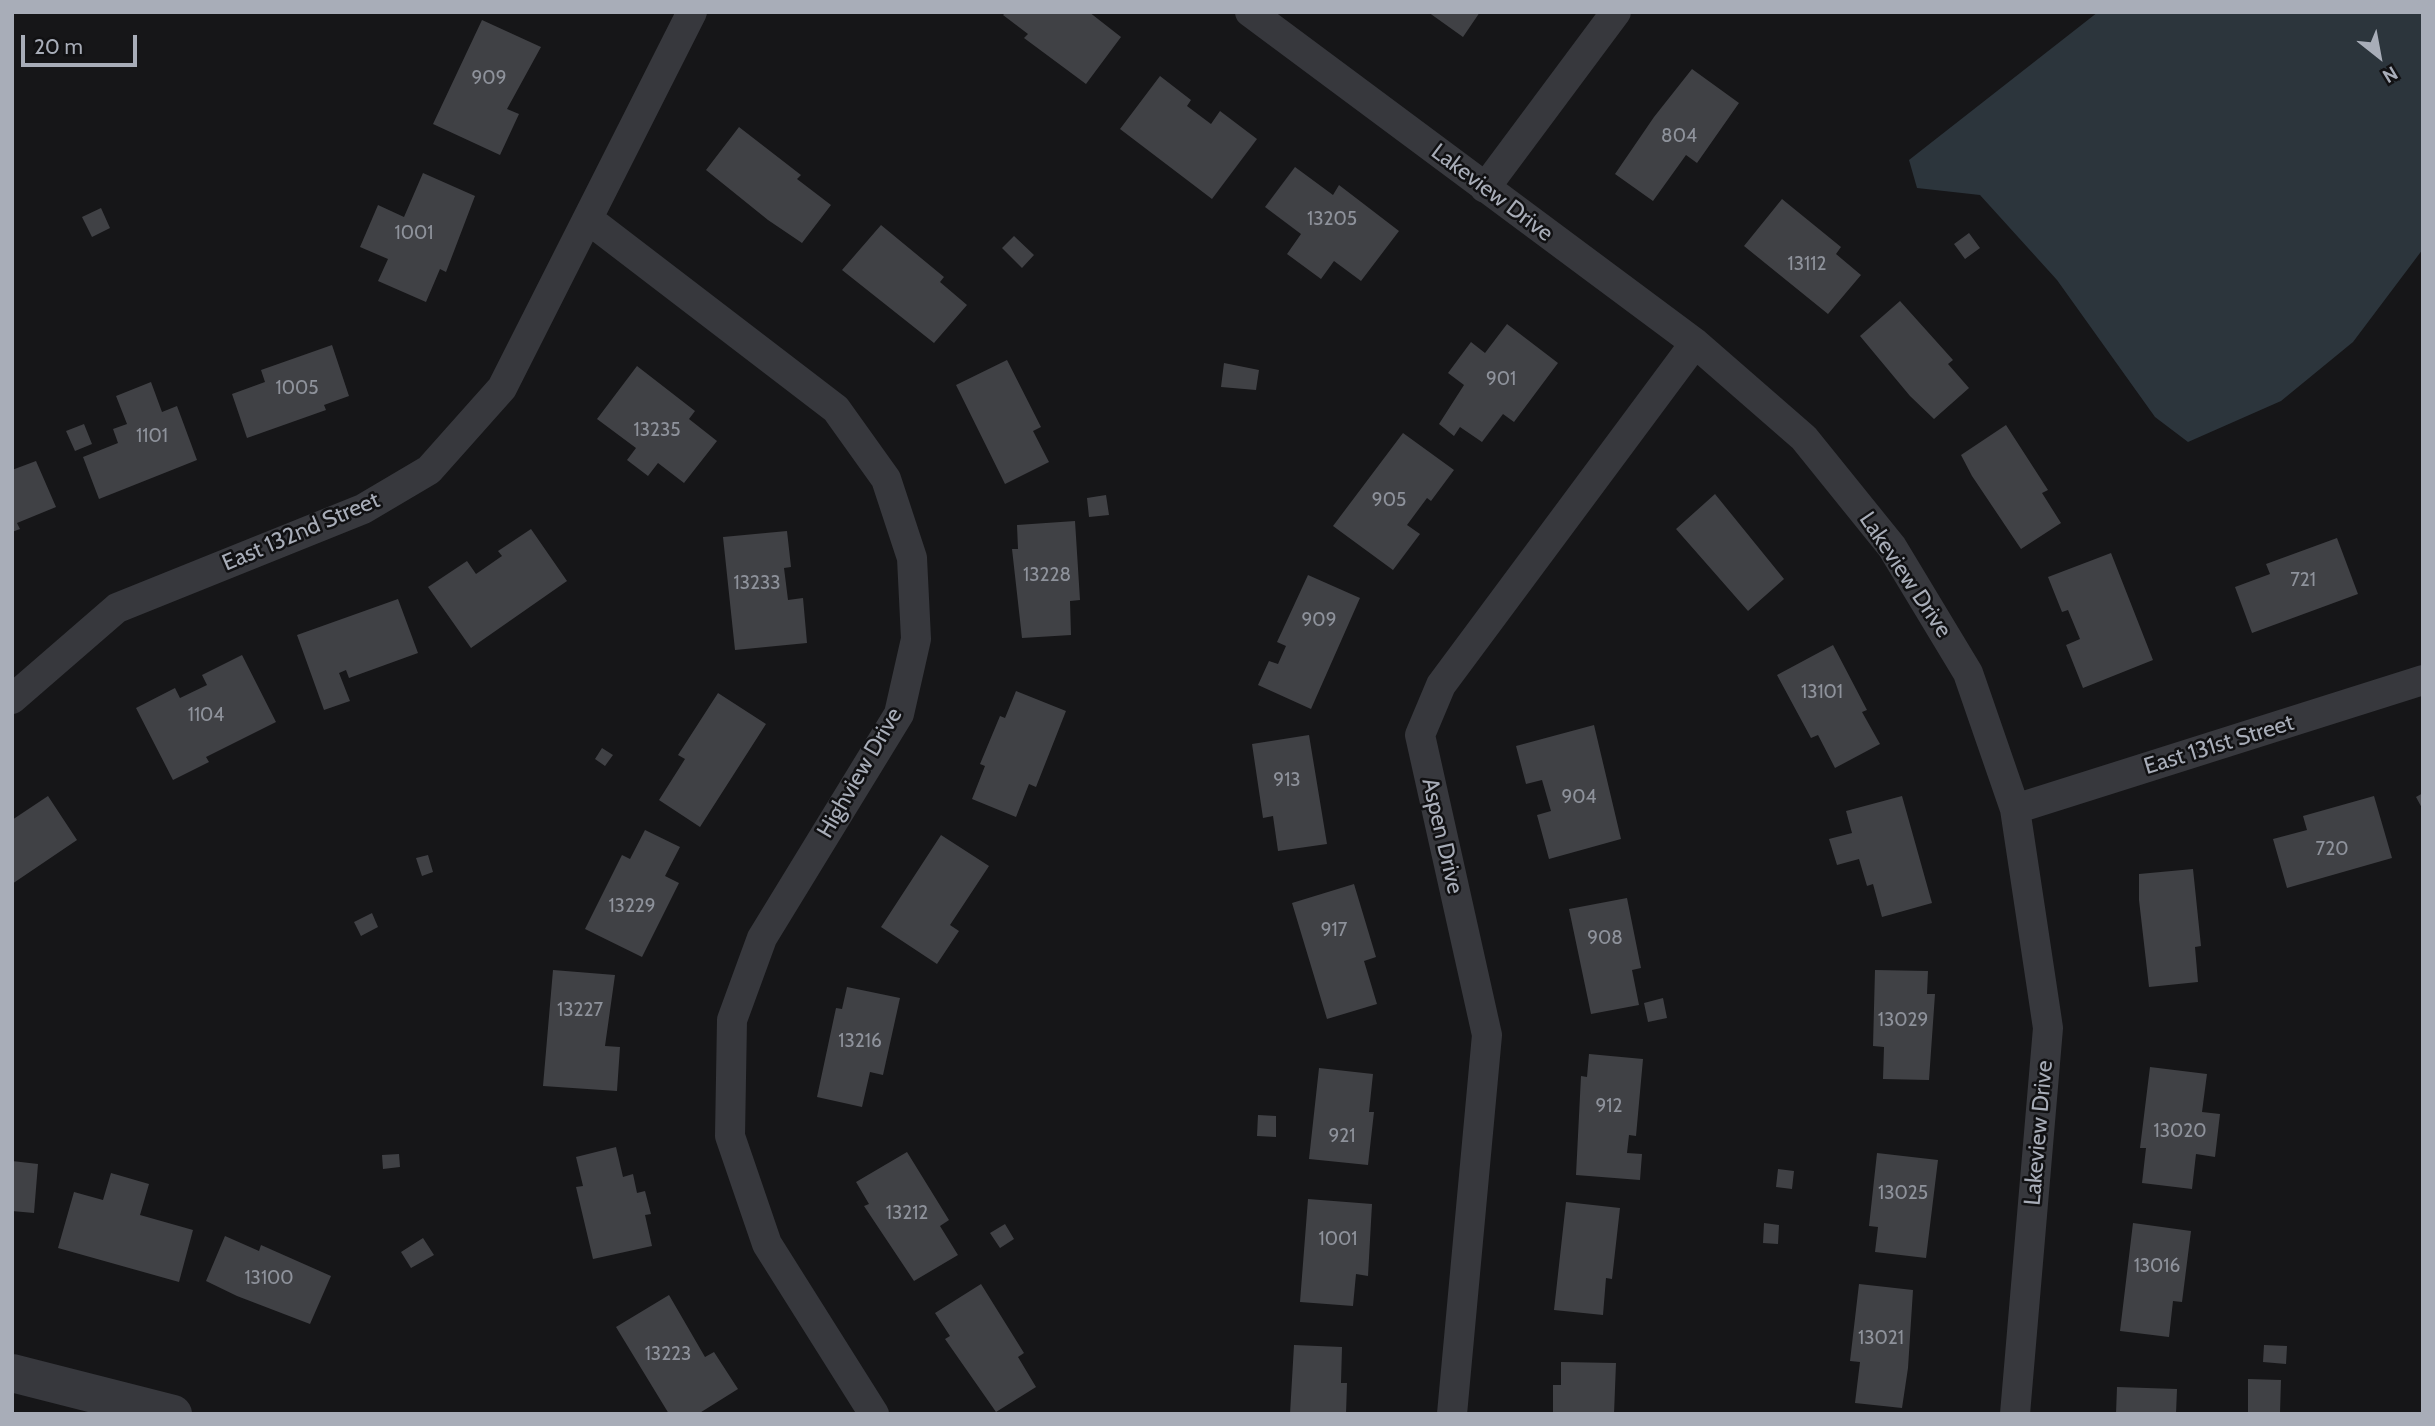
<!DOCTYPE html>
<html>
<head>
<meta charset="utf-8">
<style>
  body { margin:0 }
  #map { position:relative; width:2435px; height:1426px; overflow:hidden; background:#161618; font-family:Cabin,sans-serif }
  canvas { display:block }
  .frame { position:absolute; inset:0; border:14px solid #a8adb8; pointer-events:none }
  .north { position:absolute; left:2344px; top:21px; width:70px; height:70px; -webkit-text-stroke:5px #111113; paint-order:stroke; rotate:149deg; font-size:19px; font-weight:700; line-height:28px; text-align:center; color:#a8adb8 }
  .north::after { content:''; display:block; margin:auto; width:24px; height:32px; background:#a8adb8; clip-path:polygon(50% 0,100% 100%,50% 72%,0 100%) }
  .scale { position:absolute; left:21px; top:35px; width:116px; height:32px; box-sizing:border-box; border:4px solid #a8adb8; border-top:0; padding-left:9px; font-size:21px; line-height:24px; white-space:nowrap; color:#a8adb8; -webkit-text-stroke:5px #111113; paint-order:stroke }
</style>
</head>
<body>
<div id="map">
<canvas width="2435" height="1426"></canvas>
<div class="frame"></div>
<div class="north">N</div>
<div class="scale">20 m</div>
</div>
<script>
const g = document.querySelector('canvas').getContext('2d');
g.lineJoin = 'round';
function fill(path, color) { g.fillStyle = color; g.fill(path, 'evenodd'); }
const poly = rows => new Path2D(rows.map(r => 'M' + r).join(''));
function strokePath(path, color, width, dash) { g.strokeStyle = color; g.lineWidth = width; g.lineCap = dash ? 'butt' : 'round'; g.setLineDash(dash || []); g.stroke(path); }
function drawText(font, color, halo, rows, align = 'center') {
  g.font = font + ' Cabin,sans-serif'; g.lineWidth = 5; g.setLineDash([]); g.textBaseline = 'middle'; g.strokeStyle = halo; g.fillStyle = color; for (const [text, x, y, turn = 0] of rows) {
    g.save(); g.translate(x, y); g.rotate((+turn || 0) * Math.PI / 180); g.textAlign = isNaN(turn) ? turn : align; if (halo) g.strokeText(text, 0, 0); g.fillText(text, 0, 0); g.restore();
  }
}
fill(poly([
  [2098,12,2423,12,2423,249,2353,342,2281,401,2188,442,2155,417,2057,280,1980,195,1917,188,1909,160]
]), '#2c353c');
fill(poly([
  [1006,12,1089,12,1121,37,1086,84,1024,38,1028,34,1003,15],
  [1428,12,1480,12,1463,37],
  [482,20,541,47,507,109,519,114,500,155,433,124],
  [1692,69,1739,103,1697,163,1686,155,1653,201,1615,174,1654,117],
  [1160,76,1191,100,1187,106,1211,124,1220,111,1257,139,1212,199,1120,129],
  [739,127,801,175,797,179,831,205,802,243,768,220,706,170],
  [1295,167,1333,195,1339,185,1399,231,1361,281,1334,261,1321,279,1287,254,1301,234,1265,207],
  [423,173,475,196,446,272,440,269,426,302,378,281,388,259,360,247,378,205,404,217],
  [1782,199,1841,247,1836,254,1861,275,1828,314,1744,246],
  [101,208,110,228,92,237,82,217],
  [881,225,944,277,940,282,967,305,934,343,842,270],
  [1969,233,1980,248,1965,259,1954,244],
  [1014,236,1034,255,1022,268,1002,248],
  [1900,301,1953,360,1948,364,1969,388,1934,419,1910,396,1860,336],
  [1507,324,1558,363,1514,422,1503,414,1482,442,1460,427,1454,436,1439,424,1464,385,1448,373,1471,342,1485,353],
  [332,345,349,396,324,405,326,410,247,438,232,394,265,382,261,370],
  [1007,360,1041,427,1033,431,1049,462,1005,484,956,385],
  [1224,363,1259,370,1256,390,1221,387],
  [637,366,695,411,689,419,717,441,684,483,658,463,648,476,627,460,636,448,597,419],
  [151,382,162,412,177,406,197,460,99,499,83,457,118,443,113,429,127,424,116,396],
  [84,424,92,444,75,451,66,431],
  [2006,425,2048,490,2042,493,2061,523,2021,549,1972,476,1961,455],
  [1403,433,1454,470,1431,501,1427,498,1407,525,1420,534,1393,570,1333,526],
  [36,461,56,507,17,523,20,529,12,532,12,470],
  [1715,494,1784,579,1748,611,1676,529],
  [1106,495,1109,515,1089,517,1087,498],
  [1075,521,1080,600,1070,601,1071,635,1022,638,1012,549,1018,549,1017,525],
  [531,529,567,581,471,648,428,587,467,561,476,574,502,556,498,551],
  [787,531,791,567,784,568,788,600,803,598,807,643,735,650,723,537],
  [2337,538,2358,594,2252,633,2235,587,2270,574,2266,564],
  [2111,553,2153,660,2083,688,2066,645,2080,639,2068,610,2062,612,2048,577],
  [1308,575,1360,598,1311,709,1258,685,1269,661,1278,664,1286,646,1277,642],
  [398,599,418,653,349,678,346,670,339,673,350,701,324,710,297,635],
  [1833,645,1867,710,1862,712,1880,744,1835,768,1818,735,1811,738,1777,675],
  [242,655,276,722,206,757,209,762,173,780,136,708,175,688,180,698,207,685,202,675],
  [1016,691,1066,711,1036,787,1029,784,1016,817,972,799,985,766,980,764,1000,716,1005,718],
  [718,693,766,724,700,827,659,800,685,759,678,755],
  [1594,725,1621,839,1549,859,1537,815,1551,811,1542,780,1526,784,1516,746],
  [1309,735,1327,844,1278,851,1273,816,1263,818,1252,744],
  [602,748,613,755,605,766,595,759],
  [2423,793,2423,810,2416,797],
  [48,796,77,840,12,884,12,820],
  [1902,796,1932,903,1882,917,1873,884,1867,886,1859,859,1837,865,1829,839,1852,833,1846,811],
  [2374,796,2392,858,2287,888,2273,839,2307,830,2303,816],
  [645,830,680,847,665,876,679,883,642,957,585,929,622,855,630,859],
  [941,835,989,866,950,925,959,931,937,964,881,927],
  [428,855,433,872,422,876,416,858],
  [2193,869,2201,946,2195,947,2198,982,2149,987,2139,900,2139,874],
  [1354,884,1376,957,1364,961,1377,1004,1327,1019,1292,903],
  [1627,898,1641,968,1632,970,1639,1005,1591,1014,1569,909],
  [372,913,378,927,361,936,354,922],
  [553,970,615,975,605,1046,620,1047,617,1091,543,1086],
  [1875,970,1928,971,1927,994,1935,994,1929,1080,1883,1079,1884,1047,1873,1046],
  [847,987,900,998,883,1075,870,1072,862,1107,817,1097,836,1008,842,1009],
  [1663,998,1667,1018,1648,1022,1644,1003],
  [1589,1054,1643,1059,1636,1136,1629,1135,1627,1153,1642,1154,1640,1180,1576,1175,1581,1076,1587,1077],
  [2150,1067,2207,1074,2202,1112,2220,1114,2215,1157,2196,1154,2192,1189,2142,1183,2146,1148,2140,1148],
  [1319,1068,1373,1074,1369,1112,1374,1112,1368,1165,1309,1159],
  [1258,1115,1276,1116,1276,1137,1257,1136],
  [616,1147,623,1177,633,1174,637,1193,645,1191,651,1214,645,1215,652,1246,593,1259,576,1187,583,1186,576,1157],
  [907,1152,949,1220,940,1226,958,1255,914,1281,864,1206,869,1204,856,1182],
  [1877,1153,1938,1160,1926,1258,1875,1252,1878,1227,1869,1226],
  [399,1154,400,1167,383,1169,382,1155],
  [12,1161,38,1164,34,1213,12,1211],
  [1778,1169,1794,1171,1792,1189,1776,1187],
  [111,1173,149,1184,140,1215,193,1230,179,1282,58,1248,74,1192,103,1200],
  [1308,1199,1372,1204,1368,1276,1356,1274,1353,1306,1300,1302],
  [1566,1202,1620,1208,1612,1279,1606,1278,1603,1315,1554,1310],
  [1764,1223,1779,1225,1778,1244,1763,1243],
  [2133,1223,2191,1231,2182,1302,2173,1301,2169,1337,2120,1331],
  [1005,1224,1014,1239,1000,1248,990,1233],
  [225,1236,259,1251,261,1245,331,1276,310,1324,237,1296,206,1281],
  [423,1238,434,1255,411,1268,401,1252],
  [981,1284,1024,1353,1018,1357,1036,1387,996,1412,945,1339,950,1336,935,1313],
  [1859,1284,1913,1290,1908,1368,1902,1408,1855,1403,1860,1362,1850,1361],
  [669,1295,705,1357,714,1352,738,1389,698,1414,669,1414,616,1327],
  [1294,1345,1342,1347,1341,1383,1347,1383,1346,1414,1290,1414],
  [2264,1345,2287,1346,2286,1364,2263,1362],
  [1561,1362,1616,1363,1614,1414,1553,1414,1553,1385,1561,1385],
  [2248,1379,2281,1380,2280,1413,2248,1412],
  [2117,1387,2177,1389,2176,1414,2116,1414]
]), '#404145');
strokePath(poly([
  [1250,12,1695,343,1804,438,1892,547,1968,673,2015,809,2048,1028,2015,1414],
  [1485,188,1616,12],
  [588,219,836,409,886,479,912,558,916,639,899,714,762,938,732,1020,730,1136,767,1244,874,1414],
  [12,699,117,608,363,509,429,470,502,388,692,12],
  [2015,809,2423,680],
  [1452,1414,1487,1035,1420,735,1441,685,1695,343]
]), '#37383d', 30);
strokePath(poly([
  [12,1373,173,1414]
]), '#37383d', 38);
drawText('19px', '#8e929b', null, [
  ["909",489,78],
  ["804",1679,136],
  ["13205",1332,219],
  ["1001",414,233],
  ["13112",1807,264],
  ["901",1501,379],
  ["1005",297,388],
  ["13235",657,430],
  ["1101",152,436],
  ["905",1389,500],
  ["13228",1047,575],
  ["721",2303,580],
  ["13233",757,583],
  ["909",1319,620],
  ["13101",1822,692],
  ["1104",206,715],
  ["913",1287,780],
  ["904",1579,797],
  ["720",2332,849],
  ["13229",632,906],
  ["917",1334,930],
  ["908",1605,938],
  ["13227",580,1010],
  ["13029",1903,1020],
  ["13216",860,1041],
  ["912",1609,1106],
  ["13020",2180,1131],
  ["921",1342,1136],
  ["13025",1903,1193],
  ["13212",907,1213],
  ["1001",1338,1239],
  ["13016",2157,1266],
  ["13100",269,1278],
  ["13021",1881,1338],
  ["13223",668,1354]
]);
drawText('23px', '#a8adb8', '#111113', [
  ["Lakeview Drive",1492,193,37],
  ["East 132nd Street",301,532,-23],
  ["Lakeview Drive",1905,575,56],
  ["East 131st Street",2219,745,-17],
  ["Highview Drive",860,773,-60],
  ["Aspen Drive",1442,836,77],
  ["Lakeview Drive",2039,1133,-85]
]);
</script>
</body>
</html>
